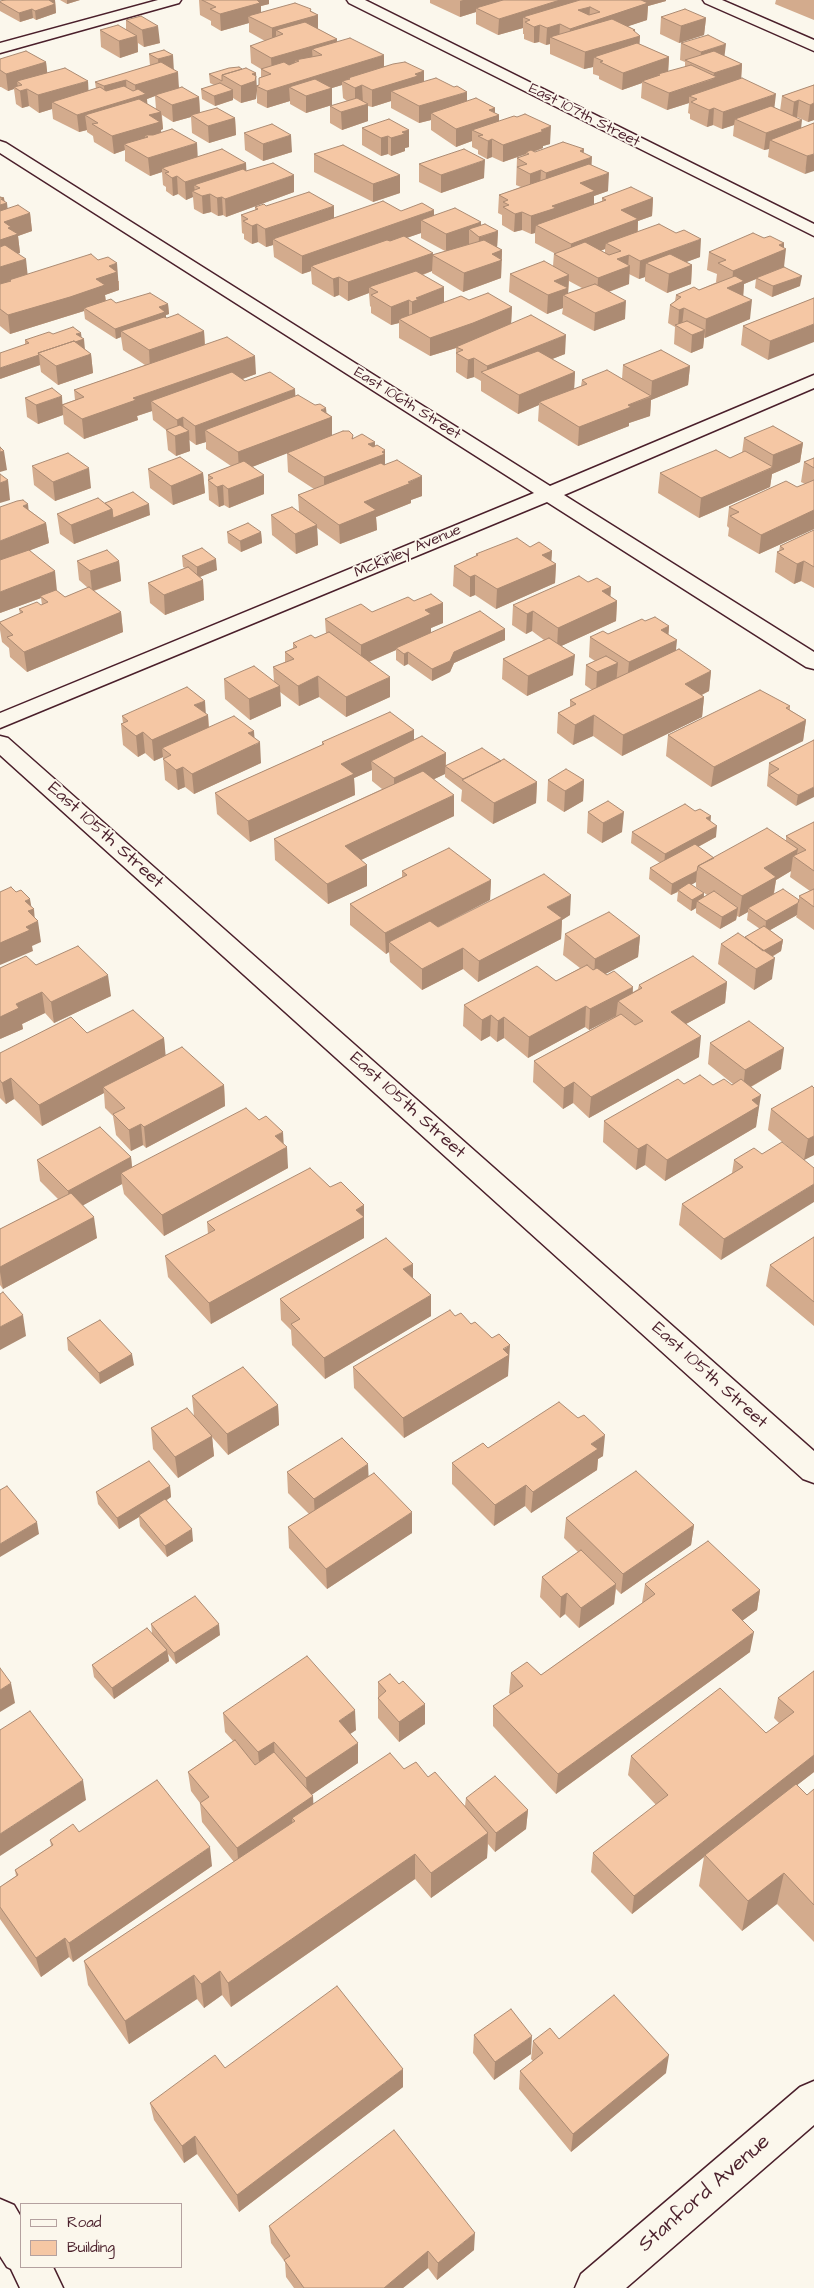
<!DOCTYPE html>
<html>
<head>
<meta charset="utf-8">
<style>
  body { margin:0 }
  #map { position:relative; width:814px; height:2288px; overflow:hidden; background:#fbf7ec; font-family:"Architects Daughter",sans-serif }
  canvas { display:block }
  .legend { position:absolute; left:20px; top:2203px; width:162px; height:65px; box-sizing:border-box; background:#fbf7ec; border:1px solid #b4a19f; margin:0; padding:6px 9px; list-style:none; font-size:15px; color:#4a1f2b }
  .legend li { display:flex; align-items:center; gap:10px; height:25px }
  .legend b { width:25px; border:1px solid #b4a19f }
</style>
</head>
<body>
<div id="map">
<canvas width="814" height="2288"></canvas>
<ul class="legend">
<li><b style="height:6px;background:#fbf7ec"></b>Road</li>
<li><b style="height:14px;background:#f5c7a4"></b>Building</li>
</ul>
</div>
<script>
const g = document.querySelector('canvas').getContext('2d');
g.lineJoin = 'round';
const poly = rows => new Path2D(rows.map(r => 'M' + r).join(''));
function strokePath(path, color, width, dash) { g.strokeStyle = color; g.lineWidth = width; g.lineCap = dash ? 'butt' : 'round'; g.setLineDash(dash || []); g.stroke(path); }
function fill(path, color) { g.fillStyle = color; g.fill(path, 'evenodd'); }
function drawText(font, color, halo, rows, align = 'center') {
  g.font = font + ' "Architects Daughter",sans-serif'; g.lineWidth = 4; g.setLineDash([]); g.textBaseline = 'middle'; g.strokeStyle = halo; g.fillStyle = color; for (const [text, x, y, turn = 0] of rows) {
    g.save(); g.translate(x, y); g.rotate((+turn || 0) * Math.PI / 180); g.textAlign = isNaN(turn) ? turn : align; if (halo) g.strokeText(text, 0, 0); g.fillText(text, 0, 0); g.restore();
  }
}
const minor = poly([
  [158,0,181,0,179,3,0,53,0,43,158,0],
  [347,0,365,0,814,224,814,236,349,3,347,0],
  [703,0,722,0,814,40,814,51,705,3,703,0],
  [0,141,6,143,550,486,814,375,814,388,564,495,814,652,814,669,806,667,547,502,0,728,0,713,534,493,0,153,0,141],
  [0,736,8,738,814,1451,814,1483,803,1479,0,755,0,736],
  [814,2081,814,2125,626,2288,575,2288,581,2274,800,2087,814,2081],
  [0,2199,14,2205,21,2217,21,2267,53,2267,63,2288,20,2288,11,2269,7,2267,0,2256,0,2199]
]);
strokePath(minor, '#4a1f2b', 3);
fill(minor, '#fbf7ec');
fill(poly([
  [5,0,55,0,56,13,36,20,33,18,20,22,0,11,0,1],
  [60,0,80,0,67,4],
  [199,0,269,0,269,4,261,6,261,12,311,11,318,15,318,29,337,39,337,42,384,66,424,71,424,82,467,101,495,108,495,113,499,115,499,121,550,144,543,146,543,148,534,152,584,149,583,153,608,191,594,196,594,204,602,201,602,198,653,198,652,216,638,221,638,232,700,257,686,262,692,265,691,284,667,293,645,281,645,277,639,279,629,274,629,284,609,292,625,319,594,331,562,314,563,308,547,314,509,292,510,274,553,266,554,253,535,243,535,233,531,234,522,230,514,232,502,225,502,215,498,213,499,195,521,187,516,185,517,158,526,154,503,162,492,157,487,159,478,154,478,150,472,147,472,141,456,147,431,130,431,120,419,123,391,108,391,101,372,107,368,106,368,121,342,130,330,123,330,106,347,101,343,98,342,85,332,88,332,105,306,113,290,104,290,101,267,108,257,103,257,90,256,99,241,103,233,98,233,100,215,106,202,99,201,89,214,85,210,83,209,74,242,69,256,73,256,86,259,85,261,77,261,69,251,63,250,46,265,41,249,32,249,23,221,31,211,25,211,21,200,15],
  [605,249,605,253,601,251],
  [569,281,582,288,568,294],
  [430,0,666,0,666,1,648,6,647,20,628,26,635,30,635,32,640,36,639,44,669,57,668,72,685,67,685,62,680,60,681,43,725,56,742,64,741,79,775,108,780,111,782,96,814,85,814,120,808,122,797,117,796,118,801,128,814,123,805,174,768,157,769,149,764,150,733,136,734,125,722,129,713,125,707,127,690,119,690,114,688,113,689,103,667,110,641,98,642,83,622,90,599,79,599,76,593,74,593,67,584,69,550,54,550,44,546,45,539,42,534,43,524,39,524,34,523,34,523,28,498,35,476,24,476,12,460,17,430,3],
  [776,0,814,0,814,20,775,4],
  [141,16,160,43,144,47,138,43,138,52,120,58,101,47,100,30,126,30,126,20],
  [661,17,706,18,704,35,679,43,660,34],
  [164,50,174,70,179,88,199,97,200,113,235,118,236,135,209,143,192,133,191,117,173,122,162,115,163,129,161,130,161,133,197,157,246,163,246,171,294,192,226,217,223,215,218,216,211,212,203,214,194,209,193,197,186,200,178,194,173,196,166,191,166,187,163,185,162,172,150,176,125,161,125,150,114,154,94,142,93,136,87,132,87,130,79,132,53,119,52,109,39,113,29,106,22,108,16,104,14,89,8,91,1,87,0,87,0,59,46,62,47,73,88,91,96,89,95,82,150,66,149,54],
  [155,96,156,109,147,104,147,99],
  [362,128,409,130,409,147,405,148,405,151,391,156,388,154,381,156,362,145],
  [244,133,292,152,263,161,245,150],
  [314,154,400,175,400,193,373,202,314,172],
  [419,164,484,178,441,193,419,182],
  [0,197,4,198,7,209,30,213,32,231,18,236,20,253,17,254,27,274,119,281,119,290,105,295,106,301,116,303,168,304,169,314,166,315,166,318,204,331,205,345,256,374,243,379,245,381,296,396,327,413,332,417,332,436,353,435,353,438,375,446,385,465,422,496,411,500,411,503,376,517,377,530,340,544,317,528,318,545,296,554,272,535,271,515,299,511,298,495,314,489,288,472,287,453,252,467,264,494,229,508,224,505,219,507,209,500,208,480,208,475,231,466,206,449,206,442,196,445,189,440,190,451,176,456,168,450,166,430,153,420,152,411,137,416,138,420,84,439,64,424,63,415,38,424,27,417,25,398,63,404,75,400,74,390,145,365,123,350,121,337,116,339,85,319,84,311,10,334,0,326],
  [266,206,334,218,401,211,481,222,481,225,498,231,497,247,502,250,501,278,463,292,432,273,432,271,423,275,444,302,469,300,512,307,511,324,565,354,552,359,575,372,574,389,581,386,582,380,622,379,623,365,690,366,688,385,651,400,650,416,629,423,629,426,578,446,538,421,539,405,518,414,481,391,481,381,474,377,467,379,456,372,456,348,430,356,399,338,399,323,391,325,371,313,371,307,370,306,369,293,348,301,339,295,334,297,312,284,311,271,302,274,274,257,273,245,266,247,258,242,252,244,244,239,244,234,242,233,241,215,255,210,255,207],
  [421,233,421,238,445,251,433,255,406,238],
  [764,238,784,243,784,267,800,286,772,297,755,288,756,279,744,284,743,296,750,319,704,338,703,348,691,353,674,344,675,327,668,323,670,305,675,301,676,295,699,290,717,282,716,282,717,274,707,270,709,252],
  [814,298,768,360,741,345,743,326],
  [53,334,81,338,85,350,91,354,93,373,58,385,41,372,40,365,0,379,25,344,25,340],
  [744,438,803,443,800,462,772,474,770,487,699,518,658,493,660,473,730,458,742,453],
  [814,458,814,529,759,554,728,536,729,528,727,526,729,507,797,487,805,484,801,482,804,462],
  [32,466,91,488,55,501,34,485],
  [148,469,203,473,205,493,173,505,150,488],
  [105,503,150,515,74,544,60,534,57,514],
  [29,510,46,523,49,543,30,550,57,591,65,597,88,588,79,580,77,561,119,561,121,581,94,591,121,612,123,632,27,672,10,657,9,648,2,642,0,630,0,622,20,614,19,609,42,605,41,598,0,613],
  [814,530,814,588,801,581,794,584,775,572,777,552,779,551,780,546],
  [227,532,261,532,262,543,241,552,228,543],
  [530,547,552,551,551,561,556,564,555,583,496,609,475,595,470,597,453,586,454,566,476,556,476,554],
  [182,556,217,570,200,577,203,580,204,600,165,615,150,603,148,583,185,568,183,567],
  [588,582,611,587,610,596,617,601,616,621,561,646,573,675,527,696,502,679,503,659,544,640,532,631,526,634,512,625,513,605],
  [414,601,443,603,443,623,431,628,431,633,505,629,505,640,454,663,450,672,432,681,408,664,404,666,396,660,396,650,369,662,390,697,346,717,319,697,299,706,280,692,281,706,250,720,225,699,224,679,274,682,273,667,285,662,285,652,293,648,293,643,315,638,326,634,325,619,372,612],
  [645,621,669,626,668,634,676,651,711,671,709,691,702,695,704,697,702,717,622,756,593,736,573,745,557,733,558,713,570,707,570,700,592,690,585,685,586,665,595,661,589,657,590,637,608,634],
  [790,706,790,710,806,720,803,741,711,787,666,756,668,735],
  [205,713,208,715,209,727,254,738,261,763,194,794,185,787,178,790,165,780,163,757,154,761,145,753,138,757,123,745,121,724,123,723,122,716],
  [414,730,414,740,446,753,446,765,501,761,537,782,536,803,493,824,461,801,462,790,445,777,445,774,434,779,454,816,361,860,367,865,367,886,328,904,275,860,274,839,382,789,372,781,372,770,354,778,355,795,250,842,217,814,215,793,322,745,322,742],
  [814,740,796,806,767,786,769,763],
  [548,780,584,780,583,801,564,812,547,801],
  [695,811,710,821,716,837,698,847,714,858,786,841,786,836,814,822,814,930,796,917,797,915,770,930,783,940,781,951,772,957,772,979,754,990,718,964,721,944,745,938,745,937,760,929,747,920,748,912,739,917,737,916,736,920,720,929,696,913,696,908,691,911,677,901,678,892,671,895,649,879,650,868,660,863,631,843,632,832],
  [791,871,790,877,810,891,799,896,799,900,774,894,776,880],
  [696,882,696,887,707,895,704,897,704,893,691,885],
  [588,812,622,832,602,843,587,833],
  [402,871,491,880,490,900,438,927,570,915,562,920,561,939,478,982,463,969,422,990,390,962,389,952,386,954,350,925,350,904,402,877],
  [565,934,640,936,638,957,605,974,633,992,638,989,639,985,727,982,725,1003,686,1024,699,1057,589,1118,573,1103,563,1109,533,1082,534,1061,616,1016,589,1030,585,1027,528,1058,504,1038,497,1042,490,1036,481,1041,463,1026,464,1005,556,981,580,968,563,955],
  [36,965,111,996,54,1023,45,1013,22,1024,23,1029,0,1039],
  [87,1033,164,1038,165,1055,224,1085,225,1106,146,1148,143,1145,131,1151,116,1135,113,1116,105,1108,104,1093,42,1126,14,1099,6,1104,0,1098,0,1053],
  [710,1043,781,1069,751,1087,758,1116,757,1116,756,1127,665,1181,645,1165,636,1170,603,1142,604,1121,684,1084,713,1085,732,1085,733,1084,708,1064],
  [814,1088,814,1155,804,1160,768,1130,771,1109],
  [283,1143,288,1168,164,1236,124,1194,122,1184,83,1205,97,1238,3,1289,0,1285,0,1229,58,1199,40,1181,37,1160,131,1157,132,1167],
  [762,1154,721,1260,679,1225,682,1204,732,1173,734,1160],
  [330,1187,364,1205,364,1238,211,1324,168,1277,165,1256,208,1234,207,1222],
  [814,1237,814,1326,766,1286,770,1265],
  [413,1278,431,1316,325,1379,292,1345,291,1330,281,1320,280,1299],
  [67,1338,134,1365,100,1384,68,1350],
  [508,1366,508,1376,404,1438,354,1388,353,1367],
  [192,1396,278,1405,279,1425,228,1455,212,1437,214,1456,178,1478,153,1449,151,1428,194,1416],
  [488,1448,603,1456,598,1459,597,1470,531,1513,525,1506,494,1526,452,1484,452,1463],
  [287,1472,369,1476,412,1533,327,1589,289,1548,288,1527,309,1514,288,1493],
  [170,1486,171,1497,167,1500,193,1541,167,1557,140,1526,139,1517,119,1529,98,1504,96,1492],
  [566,1518,694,1525,691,1545,621,1594,616,1589,614,1604,579,1628,565,1614,560,1618,540,1597,542,1577,578,1552,564,1538],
  [645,1584,760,1590,757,1610,742,1621,750,1652,556,1794,493,1726,493,1706,511,1695,509,1693,511,1673,541,1675,642,1603],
  [151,1624,220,1635,176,1664,168,1654,169,1661,114,1699,94,1677,92,1665,152,1633],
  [814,1671,814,1772,797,1785,807,1795,814,1789,814,1942,777,1904,742,1931,699,1886,704,1857,632,1914,591,1872,593,1853,656,1805,628,1775,631,1756,766,1733,779,1723,774,1718,778,1698],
  [378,1682,425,1724,399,1742,378,1718],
  [223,1713,356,1730,350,1734,358,1763,311,1795,313,1804,404,1769,428,1777,465,1806,466,1798,528,1810,526,1829,495,1852,488,1844,487,1858,431,1898,415,1879,231,2007,222,1995,204,2008,197,1999,129,2044,88,1985,84,1961,234,1862,202,1822,200,1803,191,1791,188,1772,233,1741,225,1732],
  [79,1832,212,1866,73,1962,69,1957,41,1977,0,1919,0,1887,16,1876,15,1870,51,1846,50,1840],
  [474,2035,531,2054,494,2080,473,2053],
  [533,2041,666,2073,571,2152,519,2089,520,2071,533,2061,531,2059],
  [225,2068,403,2087,239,2212,197,2154,184,2163,154,2120,150,2103],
  [269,2226,474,2250,437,2280,428,2268,403,2288,294,2288,286,2277,285,2262,271,2243]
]), '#d3ab8d');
fill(poly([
  [49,0,55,0,56,13,36,20,35,11],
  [67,0,80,0,67,4],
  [247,0,269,0,269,4,261,6,261,19,248,16,249,23,221,31,220,14],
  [463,0,518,0,476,8,476,12,460,17,460,1],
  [560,0,579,0,579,10,590,7,589,23,639,0,666,0,666,1,648,6,647,20,569,46,570,29,577,27,530,20,523,17,523,28,498,35,499,19],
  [32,9,33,18,20,22,19,13],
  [311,9,311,17,318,15,318,31,283,34,276,30,276,44,272,45,272,28,310,11],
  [706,18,704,35,679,43,681,26],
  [560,24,559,41,550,37,550,44,546,45,547,28],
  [540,25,539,42,534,43,534,27],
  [158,26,160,43,144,47,142,30],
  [633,30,635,30,635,37,640,36,639,52,603,61,594,57,593,67,584,69,585,52],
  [137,36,138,52,120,58,119,41],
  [337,39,337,55,322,55,312,49,313,63,299,61,295,60,296,68,272,74,271,58],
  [726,44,724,60,700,67,701,52],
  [173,55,174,72,159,76,158,59],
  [384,55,384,71,350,79,348,78,348,83,342,81,342,85,332,88,332,105,306,113,306,96,289,87,290,101,267,108,267,91],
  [669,57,668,74,658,74,658,78,642,81,642,83,622,90,623,73],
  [46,62,48,79,17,81,18,88,14,87,14,89,8,91,6,74],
  [742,64,741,81,697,99,689,96,689,103,667,110,669,93,713,79,714,73],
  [424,71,424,88,391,91,391,101,372,107,372,90],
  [178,72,179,89,155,95,155,96,147,99,148,112,98,123,85,115,87,130,79,132,77,115,136,97,135,85],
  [256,73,257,90,256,99,241,103,241,86,252,74],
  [126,80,127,97,105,103,104,86],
  [88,81,89,98,52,102,52,109,39,113,38,95],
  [362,85,363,103,355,105,355,88],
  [27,89,29,106,22,108,20,91],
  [233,90,233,100,215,106,214,96],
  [467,92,467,109,431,113,431,120,419,123,419,106],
  [776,94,774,111,735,119,734,125,722,129,723,112],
  [199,97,200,114,191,115,191,117,173,122,172,105],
  [799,100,797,117,792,119,794,102],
  [814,103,814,120,808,122,810,105],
  [368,104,368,121,342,130,341,112],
  [495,108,495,116,499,115,499,132,483,135,472,130,472,141,456,147,456,129,489,110],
  [714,108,713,125,707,127,709,110],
  [161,112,163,129,161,130,162,139,148,137,145,135,146,144,124,144,125,150,114,154,112,136,149,115],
  [235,118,236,135,209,143,208,126],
  [802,120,800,138,770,140,769,149,764,150,766,133],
  [551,126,550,144,543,146,543,148,529,153,526,152,526,154,503,162,503,145],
  [409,130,409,147,405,148,405,151,391,156,391,138,402,132],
  [291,135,292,152,263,161,263,144],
  [388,136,388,154,381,156,381,138],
  [492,139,492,157,487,159,488,141],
  [197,143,198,161,162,168,162,172,150,176,148,158],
  [584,149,583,160,592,157,591,175,545,191,546,173,580,151],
  [814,154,814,171,805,174,807,156],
  [485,160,484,178,441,193,441,175],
  [246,163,247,181,200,188,194,185,195,192,192,191,193,197,186,200,185,182],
  [541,170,540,188,530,192,530,174],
  [609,173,608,191,594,196,594,209,536,225,535,233,531,234,531,216,552,206,580,183],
  [294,175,294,192,226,217,225,199],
  [400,175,400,193,373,202,373,184],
  [177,176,178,194,173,196,172,178],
  [210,194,211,212,203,214,202,196],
  [222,197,223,215,218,216,217,198],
  [4,198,4,203,7,203,9,220,30,213,32,231,18,236,20,253,0,259,0,205,1,199],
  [653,198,652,216,638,221,637,237,606,243,605,249,570,262,571,244,621,210],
  [334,206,334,224,273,239,273,245,266,247,265,229],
  [434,210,434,227,421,220,421,233,317,269,311,266,311,271,302,274,302,256],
  [522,212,522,230,514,232,515,214],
  [481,222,481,237,498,231,497,249,478,255,479,237,469,229,469,244,446,252,446,234],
  [257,224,258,242,252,244,252,226],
  [701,239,700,257,662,271,646,263,645,277,639,279,640,261],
  [784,243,784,250,786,249,784,267,756,278,756,279,744,284,743,299,727,288,732,286,733,271],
  [502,250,501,278,463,292,464,273,492,254],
  [433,253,432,271,376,291,369,287,369,293,348,301,348,282],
  [629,255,628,267,630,266,629,284,597,296,598,278,617,259],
  [26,259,28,278,11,281,9,280,9,284,0,292,0,267],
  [117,263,119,290,105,295,106,304,84,308,84,311,10,334,8,315,96,279,109,266],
  [692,265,691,284,667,293,669,274],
  [569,275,568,294,563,295,563,308,547,314,548,295,554,281],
  [802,276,800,286,772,297,773,286],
  [339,277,339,295,334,297,333,279],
  [444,287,444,306,412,320,412,302,416,298],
  [409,300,409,319,399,319,399,323,391,325,391,307],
  [752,300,750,319,705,338,706,319],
  [626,301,625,319,594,331,595,313],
  [168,304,169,314,166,315,166,322,121,331,121,337,116,339,115,329,159,307],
  [512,307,511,325,456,347,456,348,430,356,430,338],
  [684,308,682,326,678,327,679,310],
  [814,324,814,342,768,360,770,341],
  [705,330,703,348,691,353,692,335],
  [204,331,205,350,150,369,149,350],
  [81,333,82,340,84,339,85,350,50,362,76,334],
  [566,335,565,354,496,381,487,376,487,366],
  [91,354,93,373,58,385,56,366],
  [39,355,40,365,0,379,0,368],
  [255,356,256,374,161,408,151,401,152,411,137,416,138,420,84,439,82,419,133,398],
  [474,358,474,377,467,379,468,360],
  [690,366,688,385,651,400,650,416,629,423,629,426,578,446,579,427,628,405,651,397,652,381],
  [575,372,574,391,539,402,539,405,518,414,519,395],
  [295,389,296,408,205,430,206,442,196,445,195,426],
  [62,396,63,415,38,424,36,405],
  [326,408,327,418,332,417,332,436,239,472,238,452],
  [183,417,184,433,189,431,190,451,176,456,175,436,178,435,177,420],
  [375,442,375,458,382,452,385,450,385,470,324,497,324,477,368,444],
  [803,443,800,462,772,474,770,487,699,518,701,498,772,468,773,455],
  [4,451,7,470,0,472,0,452],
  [89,468,91,488,55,501,53,482],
  [203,473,205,493,173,505,171,486],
  [264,475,264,494,229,508,228,489],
  [422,476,422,496,411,500,411,503,376,517,377,530,340,544,339,525,364,502],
  [8,480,10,500,0,503,0,483],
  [223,485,224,505,219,507,217,487],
  [28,504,30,523,23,506],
  [149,504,150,515,74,544,71,525,112,509],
  [814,510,814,529,759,554,761,535],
  [46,523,49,543,0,562,0,541],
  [317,525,318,545,296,554,295,534],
  [261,532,262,543,241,552,240,541],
  [552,551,551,566,556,564,555,583,496,609,497,589,542,555],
  [216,559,217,570,197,578,197,567],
  [119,561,121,581,92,591,90,571],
  [804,561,801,581,794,584,797,564],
  [55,571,57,591,40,596,41,598,0,613,0,592],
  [475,575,475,595,470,597,470,577],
  [203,580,204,600,165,615,164,595],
  [611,587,610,604,617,601,616,621,557,648,558,628,602,591],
  [443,603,443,623,431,628,431,634,396,648,396,650,361,665,361,645,425,610],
  [533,611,532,631,526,634,527,614],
  [121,612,123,632,27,672,24,652],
  [669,626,668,644,677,640,675,660,627,683,629,662,661,630],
  [505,629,505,640,454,663,450,672,432,681,432,669,454,652],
  [408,652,408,664,404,666,404,654],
  [575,655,573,675,527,696,528,676],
  [618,663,616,684,596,693,597,672],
  [711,671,709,691,683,704,685,684],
  [318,676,319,697,299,706,298,686],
  [390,677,390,697,346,717,346,697],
  [280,686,281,706,250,720,249,699],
  [704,697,702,717,622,756,623,735],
  [205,701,206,716,208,715,209,736,162,748,163,757,154,761,152,740,194,705],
  [594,715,593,736,573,745,575,725],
  [806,720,803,741,711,787,714,767],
  [414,730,414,751,371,761,372,770,354,778,355,795,250,842,248,821,341,764],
  [254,731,255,745,260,742,261,763,194,794,192,774,248,733],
  [143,732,145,753,138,757,136,736],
  [446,753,445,774,394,798,394,778],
  [183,767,185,787,178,790,176,770],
  [584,780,583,801,564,812,565,791],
  [537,782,536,803,493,824,494,803],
  [814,787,814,797,796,806,798,795],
  [454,795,454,816,346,867,345,846],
  [624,812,622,832,602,843,603,823],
  [711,816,710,827,706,818],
  [717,826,716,837,664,865,665,854],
  [798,849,796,858,793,856,791,871,776,880,773,897,748,908,748,912,739,917,742,896,764,868],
  [367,865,367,886,328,904,327,884],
  [697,871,696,882,680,891,678,890,677,892,671,895,672,884],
  [491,880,490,900,397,948,389,942,389,952,386,954,385,933],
  [704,893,703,905,697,901,696,908,691,911,692,900],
  [571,895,570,915,562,920,561,939,478,982,479,961,547,907],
  [30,899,32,910,34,909,35,922,38,921,41,942,32,946,33,951,0,965,0,943,25,901],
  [798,903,797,915,765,933,766,921],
  [738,908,736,920,720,929,722,917],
  [640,936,638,957,594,980,595,959],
  [783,940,781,951,762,962,763,951],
  [463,948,463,969,422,990,422,969],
  [775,958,772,979,754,990,756,969],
  [108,975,111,996,54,1023,51,1002],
  [727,982,725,1003,669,1033,671,1012],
  [633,987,632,1008,618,1001,616,1016,589,1030,590,1009],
  [42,992,45,1013,22,1024,23,1029,0,1039,0,1017,16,1004],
  [586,1006,585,1027,528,1058,529,1037],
  [491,1015,490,1036,481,1041,482,1020],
  [504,1017,504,1038,497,1042,498,1021],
  [701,1036,699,1057,589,1118,591,1097],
  [164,1038,166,1059,103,1087,104,1093,42,1126,39,1105],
  [784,1048,781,1069,743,1091,745,1070],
  [11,1078,14,1099,6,1104,2,1083],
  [574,1082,573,1103,563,1109,564,1088],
  [224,1085,225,1106,146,1148,144,1127],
  [761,1095,756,1127,665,1181,667,1160,752,1100],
  [141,1124,143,1145,131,1151,129,1130],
  [283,1132,284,1149,287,1147,288,1168,164,1236,162,1215,275,1136],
  [814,1136,814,1155,804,1160,808,1139],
  [647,1144,645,1165,636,1170,638,1149],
  [131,1157,133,1178,121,1173,122,1184,71,1212,68,1191],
  [814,1184,814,1202,721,1260,724,1239],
  [364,1205,364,1238,211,1324,209,1303],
  [94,1217,97,1238,3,1289,0,1272,0,1267],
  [413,1264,413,1285,403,1269],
  [431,1295,431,1316,325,1379,324,1358],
  [23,1315,26,1336,0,1350,0,1327],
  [510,1345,508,1376,404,1438,403,1418],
  [132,1354,134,1365,100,1384,99,1373],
  [278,1405,279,1425,228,1455,227,1434],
  [605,1435,603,1456,598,1459,597,1470,531,1513,533,1492,591,1444],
  [212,1436,214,1456,178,1478,175,1457],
  [368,1464,369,1485,315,1520,314,1499],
  [526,1485,525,1506,494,1526,495,1505],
  [170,1486,171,1497,140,1516,139,1515,139,1517,119,1529,117,1518],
  [412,1512,412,1533,327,1589,326,1569],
  [37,1522,39,1534,0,1557,0,1544],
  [694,1525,691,1545,621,1594,623,1574],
  [192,1529,193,1541,167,1557,165,1546],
  [616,1584,614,1604,579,1628,581,1608],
  [760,1590,757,1610,728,1631,732,1610],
  [567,1593,565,1614,560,1618,561,1597],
  [219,1624,220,1635,176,1664,174,1653],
  [754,1632,750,1652,556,1794,558,1774],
  [167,1650,169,1661,114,1699,112,1688],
  [11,1683,15,1703,0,1712,0,1690],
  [425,1704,425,1724,399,1742,399,1722],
  [355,1710,356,1730,340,1741,339,1721],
  [274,1742,275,1762,260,1772,258,1752],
  [358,1743,358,1763,307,1798,306,1778],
  [814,1755,814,1772,706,1856,705,1855,704,1857,632,1914,634,1896],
  [83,1780,86,1800,0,1856,0,1834],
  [313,1796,314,1816,295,1821,292,1818,293,1830,239,1868,237,1848],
  [528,1810,526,1829,495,1852,496,1833],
  [488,1833,487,1858,431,1898,431,1873],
  [210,1847,212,1866,73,1962,69,1943],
  [415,1854,415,1879,231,2007,228,1983],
  [784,1873,777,1904,742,1931,748,1901],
  [65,1938,69,1957,41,1977,36,1958],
  [220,1971,222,1995,204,2008,201,1984],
  [194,1975,197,1999,129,2044,125,2021],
  [532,2036,531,2054,494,2080,495,2062],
  [669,2055,666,2073,571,2152,573,2134],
  [403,2069,403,2087,239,2212,237,2195],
  [195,2136,197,2154,184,2163,182,2146],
  [475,2233,474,2250,437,2280,438,2263],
  [428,2251,428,2268,403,2288,384,2288]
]), '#ac8b73');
const building = poly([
  [5,0,51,0,49,0,55,4,35,11,32,9,19,13,0,2,0,1,5,0],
  [202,0,257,0,260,3,220,14,210,9,216,7,202,0],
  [503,0,560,0,499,19,476,8,503,0],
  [580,0,641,0,648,3,570,29,560,24,547,28,540,25,534,27,525,22,530,20,523,17,580,0],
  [590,7,600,12,589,15,578,10,590,7],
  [295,3,311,9,310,11,318,15,272,28,248,16,295,3],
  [685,9,706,18,681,26,661,17,685,9],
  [141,16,158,26,142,30,126,20,141,16],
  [612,19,635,30,633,30,640,36,585,52,550,37,612,19],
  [305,22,337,39,271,58,250,46,283,34,276,30,305,22],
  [118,25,137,36,119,41,100,30,118,25],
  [708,35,726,44,701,52,681,43,708,35],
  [350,38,384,55,267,91,256,86,259,85,259,78,271,74,261,69,284,62,289,65,299,61,295,60,322,55,312,49,350,38],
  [637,43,669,57,623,73,600,62,603,61,594,57,637,43],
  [164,50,173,55,158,59,149,54,164,50],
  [26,51,46,62,6,74,0,70,0,59,26,51],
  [714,51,742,64,714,73,685,60,714,51],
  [161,62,178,72,135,85,126,80,104,86,95,82,161,62],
  [405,62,424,71,415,74,418,76,372,90,362,85,355,88,342,81,350,79,348,78,393,64,405,62],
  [691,65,717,77,669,93,642,81,660,75,658,74,691,65],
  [239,67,242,69,222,75,222,81,209,74,229,68,239,67],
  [65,68,88,81,38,95,27,89,20,91,14,87,22,85,17,81,65,68],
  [246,68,256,73,252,74,256,76,255,81,241,86,222,75,246,68],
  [436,78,454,87,457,86,467,92,419,106,391,91,436,78],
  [742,78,776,94,723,112,714,108,709,110,691,102,697,99,689,96,742,78],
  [315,79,332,88,306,96,289,87,315,79],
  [220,83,233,90,214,96,201,89,220,83],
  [814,85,814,103,810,105,799,100,794,102,782,96,814,85],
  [124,86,133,91,138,89,146,94,77,115,52,102,100,87,106,91,124,86],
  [182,87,199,97,172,105,155,95,182,87],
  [357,98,368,104,341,112,330,106,357,98],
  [476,98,495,108,489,110,499,115,456,129,431,113,476,98],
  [139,99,161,112,149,115,160,122,112,136,92,124,98,123,85,115,139,99],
  [771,106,802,120,766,133,735,119,771,106],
  [217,108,235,118,208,126,191,115,217,108],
  [525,114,551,126,541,130,544,131,503,145,492,139,488,141,478,136,483,135,472,130,514,116,517,117,525,114],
  [389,119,409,130,402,132,405,134,391,138,388,136,381,138,362,128,389,119],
  [814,123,814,154,807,156,770,140,814,123],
  [272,124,291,135,263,144,244,133,272,124],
  [172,129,197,143,148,158,124,144,148,137,145,135,153,135,172,129],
  [563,142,584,149,580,151,592,157,546,173,541,170,530,174,517,167,527,164,517,158,529,154,526,152,531,150,535,152,563,142],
  [343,145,400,175,373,184,314,154,343,145],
  [222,149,246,163,185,182,177,176,172,178,165,173,169,172,162,168,222,149],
  [464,149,485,160,441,175,419,164,464,149],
  [273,163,294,175,225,199,222,197,217,198,210,194,202,196,192,191,200,188,194,185,243,169,246,171,273,163],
  [589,164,609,173,580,183,595,191,552,206,556,208,531,216,522,212,515,214,503,207,509,205,503,202,508,200,499,195,589,164],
  [631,187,653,198,621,210,638,219,571,244,536,225,606,200,602,198,631,187],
  [309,192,334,206,265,229,257,224,252,226,243,221,248,219,241,215,258,209,255,207,264,204,266,206,309,192],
  [0,197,4,198,1,199,7,203,0,205,0,197],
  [383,201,401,211,422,203,434,210,302,256,273,239,383,201],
  [18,205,30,213,4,222,11,227,8,228,18,234,0,240,0,211,18,205],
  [455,208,481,222,446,234,421,220,455,208],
  [485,224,498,231,479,237,469,229,485,224],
  [659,224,676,233,684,230,701,239,640,261,629,255,617,259,630,266,598,278,554,254,585,242,609,255,621,251,606,243,659,224],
  [753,233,764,238,770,236,784,243,779,245,786,249,733,271,718,263,726,260,709,252,753,233],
  [404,236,433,253,348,282,339,277,333,279,311,266,387,240,390,241,404,236],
  [484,240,502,250,492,254,502,260,464,273,432,255,484,240],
  [5,245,26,259,0,267,0,247,5,245],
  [91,254,98,260,108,257,117,263,109,266,117,272,96,279,105,285,70,297,8,315,0,309,0,284,11,281,9,280,91,254],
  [670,254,692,265,669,274,646,263,670,254],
  [544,261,569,275,554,281,568,288,548,295,510,274,544,261],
  [784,267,802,276,773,286,756,278,784,267],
  [416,271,444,287,416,298,419,299,412,302,409,300,391,307,371,295,378,292,369,287,416,271],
  [735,276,744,281,727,288,752,300,706,319,684,308,679,310,670,305,681,297,676,295,694,287,699,290,735,276],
  [595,284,626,301,595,313,563,295,595,284],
  [150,293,168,304,159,307,165,312,115,329,84,308,111,299,116,303,150,293],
  [488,293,512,307,473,323,430,338,399,319,461,296,469,300,488,293],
  [814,298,814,324,770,341,743,326,814,298],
  [178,314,204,331,149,350,121,331,164,317,167,318,178,314],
  [531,315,566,335,487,366,474,358,468,360,456,353,463,350,456,347,531,315],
  [687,321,705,330,692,335,675,325,687,321],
  [73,327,81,333,76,334,84,339,75,342,74,341,38,353,39,355,0,368,0,353,29,343,25,340,49,332,53,334,73,327],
  [227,337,255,356,133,398,136,400,82,419,62,405,84,397,74,390,227,337],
  [74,341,91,354,56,366,38,353,74,341],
  [661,350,690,366,652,381,623,365,661,350],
  [538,351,575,372,519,395,481,372,538,351],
  [607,370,651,396,628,405,631,407,579,427,539,402,587,384,582,380,607,370],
  [232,372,245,381,270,372,295,389,195,426,183,417,177,420,151,401,232,372],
  [52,388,62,396,36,405,25,398,52,388],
  [298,395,315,405,320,404,326,408,321,410,332,417,238,452,205,430,298,395],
  [180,425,189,431,175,436,166,430,180,425],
  [773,426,803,443,773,455,744,438,773,426],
  [343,431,349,431,353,435,352,439,362,434,375,442,368,444,373,447,377,445,385,450,382,452,385,454,324,477,287,453,343,431],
  [0,447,4,451,0,452,0,447],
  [716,450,730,458,745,451,773,467,701,498,660,473,716,450],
  [68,453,89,468,53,482,32,466,68,453],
  [180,457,203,473,171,486,148,469,180,457],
  [814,458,814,468,804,462,814,458],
  [397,460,422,476,408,482,411,483,364,502,376,510,339,525,298,495,381,463,384,465,397,460],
  [244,461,264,475,228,489,223,485,217,487,208,480,213,478,208,475,244,461],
  [0,474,8,480,0,483,0,474],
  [814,480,814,510,761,535,730,516,739,512,729,507,786,481,797,487,814,480],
  [133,492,149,504,113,518,112,509,105,503,133,492],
  [98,498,112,509,71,525,57,514,98,498],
  [23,500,28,504,23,506,46,523,0,541,0,507,17,501,23,500],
  [292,507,317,525,295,534,271,515,292,507],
  [248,523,261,532,240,541,227,532,248,523],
  [814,530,814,567,804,561,797,564,777,552,784,549,780,546,814,530],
  [517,538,530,547,539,542,552,551,542,555,556,564,497,589,475,575,470,577,454,566,478,555,476,554,517,538],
  [202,548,216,559,197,567,182,556,202,548],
  [29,550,55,571,0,592,0,560,29,550],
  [107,550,119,561,90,571,77,561,107,550],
  [188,567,203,580,164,595,148,583,188,567],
  [579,576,588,582,597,578,611,587,602,591,617,601,558,628,533,611,527,614,513,605,579,576],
  [89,587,121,612,24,652,7,637,13,635,0,623,0,622,23,612,19,609,37,602,41,605,48,602,40,596,56,590,65,597,89,587],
  [431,594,443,603,425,610,431,614,361,645,325,619,361,604,372,612,408,597,414,601,431,594],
  [480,611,505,629,454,652,450,661,432,669,408,652,404,654,396,648,480,611],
  [655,617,669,626,661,630,677,640,629,662,590,637,603,631,608,634,642,619,645,621,655,617],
  [329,632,390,677,346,697,318,676,298,686,273,667,294,659,285,652,297,647,293,643,311,635,315,638,329,632],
  [549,638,575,655,528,676,503,659,549,638],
  [679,649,711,671,685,684,704,697,623,735,594,715,575,725,558,713,576,704,570,700,679,649],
  [606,656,618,663,597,672,586,665,606,656],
  [254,666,280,686,249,699,224,679,254,666],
  [187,687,205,701,194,705,208,715,152,740,143,732,136,736,121,724,128,721,122,716,187,687],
  [760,690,790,706,786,708,806,720,714,767,668,735,760,690],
  [390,712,414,730,341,764,354,774,248,821,215,793,324,744,322,742,390,712],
  [234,716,254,731,248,733,260,742,192,774,183,767,176,770,163,759,171,755,162,748,234,716],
  [422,736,446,753,394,778,371,761,422,736],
  [814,740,814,787,798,795,769,775,779,769,769,763,814,740],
  [482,748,501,761,463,779,445,766,482,748],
  [504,759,537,782,494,803,462,780,504,759],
  [566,769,584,780,565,791,548,780,566,769],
  [423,771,454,795,345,846,367,865,327,884,274,839,423,771],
  [608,801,624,812,603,823,588,812,608,801],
  [685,804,695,811,700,809,711,816,706,818,717,826,665,854,632,832,685,804],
  [814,822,814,871,793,856,806,850,786,836,814,822],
  [767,828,798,849,764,868,776,877,742,896,698,866,767,828],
  [695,844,714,858,698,866,697,871,672,884,650,868,695,844],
  [449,848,491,880,385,933,350,904,407,875,402,871,449,848],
  [544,874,571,895,547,907,562,918,479,961,463,948,422,969,389,942,430,921,438,927,544,874],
  [689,883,704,893,692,900,678,890,689,883],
  [11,887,16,892,21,890,30,899,25,901,34,909,28,911,38,921,26,927,30,930,0,943,0,892,11,887],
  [783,889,799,900,798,903,766,921,748,908,783,889],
  [814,889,814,907,799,896,814,889],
  [714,891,738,908,722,917,697,901,714,891],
  [609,912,640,936,595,959,565,934,609,912],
  [764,926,783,940,763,951,745,937,764,926],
  [738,933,775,958,756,969,721,944,738,933],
  [78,946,108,975,51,1002,42,992,16,1004,19,1008,0,1017,0,968,26,956,36,965,78,946],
  [693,956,727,982,671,1012,701,1036,591,1097,574,1082,564,1088,534,1061,621,1014,635,1025,643,1021,618,1001,642,988,639,985,693,956],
  [587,965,593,970,597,968,607,975,614,971,633,987,590,1009,586,1006,529,1037,504,1017,498,1021,491,1015,482,1020,464,1005,537,966,556,981,587,965],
  [133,1010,164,1038,39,1105,11,1078,2,1083,0,1080,0,1053,71,1017,87,1033,133,1010],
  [749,1021,784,1048,745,1070,710,1043,749,1021],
  [182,1047,224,1085,144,1127,141,1124,129,1130,113,1114,125,1108,103,1087,182,1047],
  [700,1075,713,1085,724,1079,732,1085,741,1079,761,1095,752,1100,759,1106,667,1160,647,1144,638,1149,604,1121,678,1079,684,1084,700,1075],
  [812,1086,814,1088,814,1136,808,1139,771,1109,812,1086],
  [246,1108,259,1120,266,1116,283,1132,275,1136,287,1147,162,1215,121,1173,246,1108],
  [100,1127,131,1157,68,1191,37,1160,100,1127],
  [782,1142,814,1168,814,1184,724,1239,682,1204,743,1167,734,1160,754,1148,762,1154,782,1142],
  [310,1168,330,1187,341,1182,364,1205,356,1210,364,1217,209,1303,165,1256,215,1230,207,1222,310,1168],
  [71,1193,94,1217,0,1267,0,1229,71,1193],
  [814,1237,814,1302,770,1265,814,1237],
  [386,1238,413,1264,403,1269,431,1295,324,1358,291,1324,300,1319,280,1299,386,1238],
  [3,1292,23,1315,0,1327,0,1294,3,1292],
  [450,1310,455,1316,461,1313,471,1324,475,1322,492,1338,499,1334,510,1345,503,1349,509,1355,403,1418,353,1367,450,1310],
  [100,1320,132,1354,99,1373,67,1338,100,1320],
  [243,1367,278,1405,227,1434,192,1396,243,1367],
  [559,1402,578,1418,584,1415,605,1435,591,1444,598,1449,533,1492,526,1485,495,1505,452,1463,483,1443,488,1448,559,1402],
  [187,1408,212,1436,175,1457,151,1428,187,1408],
  [342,1438,368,1464,314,1499,287,1472,342,1438],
  [149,1461,170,1486,117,1518,96,1492,149,1461],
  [636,1471,694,1525,623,1574,566,1518,636,1471],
  [374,1473,412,1512,326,1569,288,1527,374,1473],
  [7,1486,37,1522,0,1544,0,1490,7,1486],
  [165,1499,192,1529,165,1546,139,1515,165,1499],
  [708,1541,760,1590,732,1610,754,1632,558,1774,493,1706,523,1686,511,1673,527,1662,541,1675,655,1594,645,1584,708,1541],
  [581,1550,616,1584,581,1608,567,1593,561,1597,542,1577,581,1550],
  [195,1596,219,1624,174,1653,151,1624,195,1596],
  [147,1628,167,1650,112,1688,92,1665,147,1628],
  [307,1656,355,1710,339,1721,358,1743,306,1778,274,1742,258,1752,223,1713,307,1656],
  [0,1668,11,1683,0,1690,0,1668],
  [814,1671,814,1755,634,1896,593,1853,668,1795,631,1756,720,1688,766,1733,794,1712,778,1698,814,1671],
  [390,1674,399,1684,403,1681,425,1704,399,1722,378,1698,386,1691,378,1682,390,1674],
  [30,1711,83,1780,0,1834,0,1730,30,1711],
  [235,1740,255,1765,274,1752,313,1796,237,1848,200,1803,209,1797,188,1772,235,1740],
  [390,1753,404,1769,416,1762,428,1777,435,1772,488,1833,431,1873,415,1854,228,1983,220,1971,201,1984,194,1975,125,2021,84,1961,295,1821,292,1818,390,1753],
  [495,1776,528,1810,496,1833,466,1798,495,1776],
  [157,1780,210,1847,69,1943,65,1938,36,1958,0,1907,0,1887,18,1875,15,1870,53,1845,50,1840,73,1824,79,1832,157,1780],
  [796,1784,807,1795,814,1789,814,1905,784,1873,748,1901,705,1855,796,1784],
  [337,1986,403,2069,237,2195,195,2136,182,2146,150,2103,215,2055,225,2068,337,1986],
  [614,1995,669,2055,573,2134,520,2071,543,2053,533,2041,550,2028,559,2039,614,1995],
  [511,2009,532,2036,495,2062,474,2035,511,2009],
  [394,2130,475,2233,438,2263,428,2251,384,2288,304,2288,284,2260,290,2256,269,2226,394,2130]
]);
fill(building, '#f5c7a4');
strokePath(building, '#ac8b73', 1);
drawText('15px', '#4a1f2b', '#fbf7ec', [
  ["East 107th Street",584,116,27],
  ["East 106th Street",407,404,32],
  ["McKinley Avenue",408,552,-23]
]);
drawText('18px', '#4a1f2b', '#fbf7ec', [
  ["East 105th Street",105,836,42],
  ["East 105th Street",407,1106,42],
  ["East 105th Street",709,1376,42]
]);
drawText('21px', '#4a1f2b', '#fbf7ec', [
  ["Stanford Avenue",705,2194,-41]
]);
</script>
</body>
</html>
